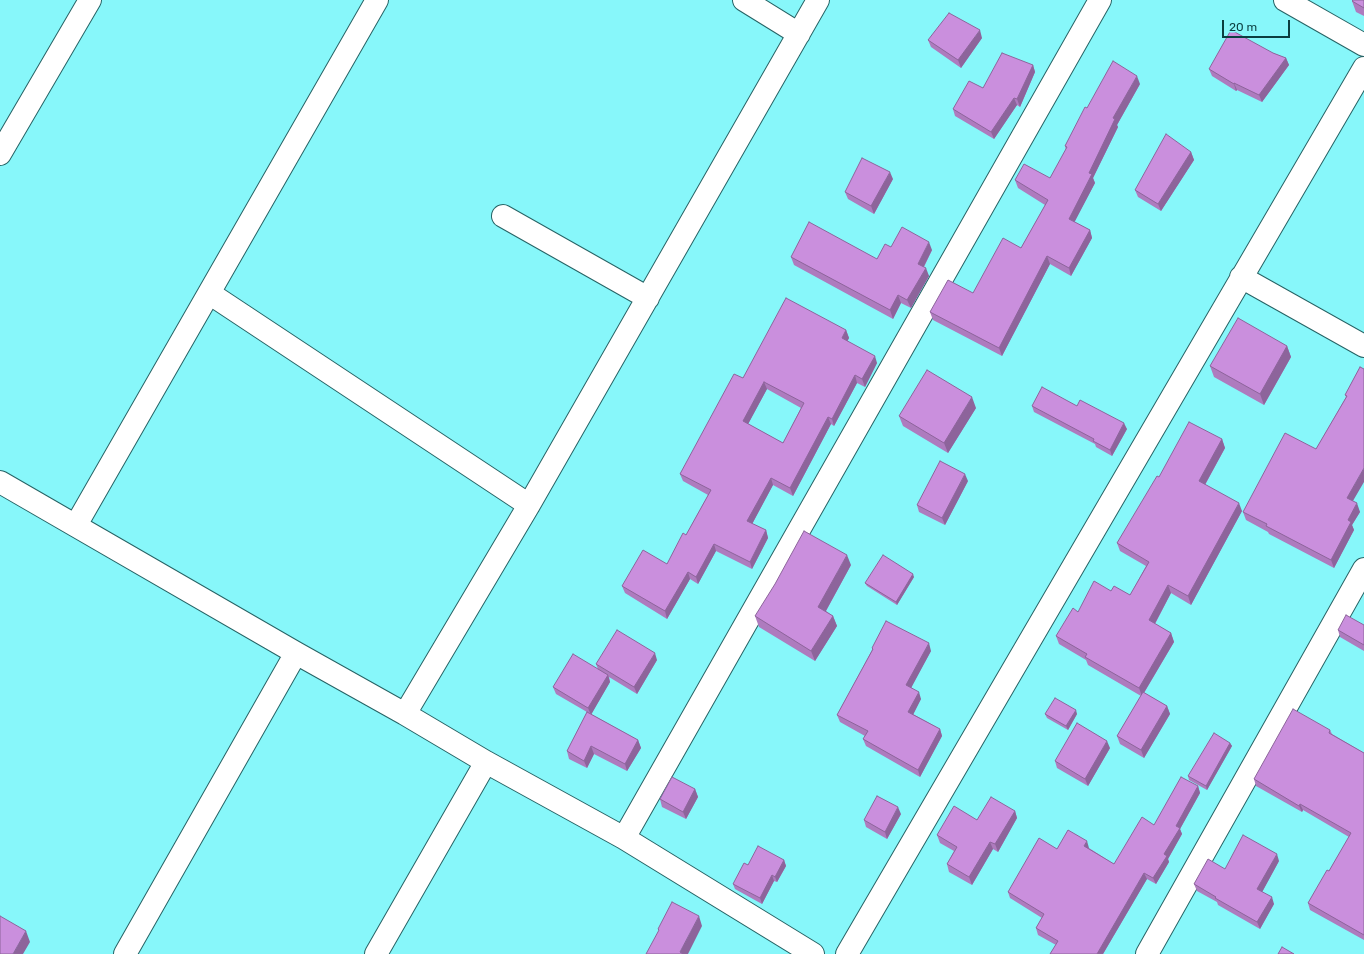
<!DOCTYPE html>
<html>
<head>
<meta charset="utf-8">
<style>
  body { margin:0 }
  #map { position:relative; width:1364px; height:954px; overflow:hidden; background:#87f7fa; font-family:Rubik,sans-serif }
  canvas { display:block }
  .scale { position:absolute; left:1222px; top:20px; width:68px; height:18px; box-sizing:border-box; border:2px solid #0a3e3f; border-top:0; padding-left:5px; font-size:12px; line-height:14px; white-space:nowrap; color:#0a3e3f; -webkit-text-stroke:3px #87f7fa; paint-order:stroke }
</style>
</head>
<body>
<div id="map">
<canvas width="1364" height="954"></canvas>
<div class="scale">20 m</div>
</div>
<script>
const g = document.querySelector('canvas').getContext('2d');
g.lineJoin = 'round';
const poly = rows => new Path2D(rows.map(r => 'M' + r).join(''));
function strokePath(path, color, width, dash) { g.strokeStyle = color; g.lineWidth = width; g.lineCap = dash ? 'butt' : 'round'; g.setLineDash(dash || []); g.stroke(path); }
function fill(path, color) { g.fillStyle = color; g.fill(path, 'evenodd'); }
const minor = poly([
  [744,0,799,34],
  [1285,0,1364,45],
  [0,154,90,0],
  [503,216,648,298],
  [1241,277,1364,346],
  [209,293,529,505],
  [0,482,296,653,405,714,486,762,624,838,813,954],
  [76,525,377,0],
  [405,714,529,505,818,0],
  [624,838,1100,0],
  [125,954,296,653],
  [376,954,486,762],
  [847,954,1364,68],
  [1147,954,1364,569]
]);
strokePath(minor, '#276365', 24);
strokePath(minor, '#fff', 22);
fill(poly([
  [1364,0,1364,16,1356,12,1352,1],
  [982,38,961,68,931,47,928,40],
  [1273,53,1286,58,1289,65,1262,102,1237,90,1236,91,1212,76,1209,69],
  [1033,65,1035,72,1020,107,1017,105,994,139,955,116,953,109,983,88],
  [1140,84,1117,125,1118,127,1093,178,1095,183,1074,222,1090,230,1092,238,1071,276,1050,264,1002,356,933,320,930,312,973,293,1021,248,1045,205,1018,188,1015,180,1050,178,1066,150,1065,146,1087,108],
  [1191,152,1194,160,1161,211,1138,197,1135,190],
  [893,179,874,214,848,199,845,192],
  [891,247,932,250,924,267,929,276,911,308,901,303,893,319,794,265,791,257,877,259],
  [846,330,849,338,847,341,877,363,865,387,857,383,834,426,831,424,793,496,773,485,752,524,766,530,768,538,752,569,716,551,698,584,690,579,667,619,625,593,622,586,667,564,686,535,708,495,683,481,680,474,743,378],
  [767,389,801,408,783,443,748,424],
  [1287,346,1291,357,1264,405,1214,377,1210,366],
  [1360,367,1353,501,1360,512,1352,525,1354,530,1334,568,1269,534,1268,532,1246,520,1243,512,1316,449,1346,397,1345,395],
  [1032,406,1077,406,1127,429,1112,456,1096,447,1095,444,1034,412],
  [976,408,948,453,903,426,899,416],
  [1222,439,1225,448,1205,485,1242,511,1191,605,1171,593,1155,624,1171,633,1174,642,1144,693,1167,706,1170,714,1144,758,1120,744,1117,736,1141,696,1088,665,1086,660,1059,644,1056,636,1078,612,1111,591,1130,595,1146,566,1120,551,1117,543,1159,477],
  [968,481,945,525,919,512,917,505],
  [851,565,826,611,833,616,837,626,815,661,759,627,755,616],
  [914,577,897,605,867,586,865,583],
  [1364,625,1364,651,1340,637,1338,630],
  [872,648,931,651,911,687,921,699,913,714,940,729,942,736,920,777,866,746,863,739,865,736,840,722,837,715,872,650],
  [657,660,637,694,609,677,610,682,591,714,638,740,641,748,627,771,594,754,587,768,569,759,567,751,587,712,556,694,553,687,598,669,596,664],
  [1045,714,1077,714,1068,730,1047,718],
  [1330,730,1332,734,1364,753,1364,940,1310,910,1308,903,1329,871,1349,837,1303,810,1302,812,1256,786,1254,779],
  [1230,743,1232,746,1207,790,1189,780,1188,776],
  [1110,748,1088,786,1057,768,1055,761],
  [1198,786,1200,793,1180,829,1182,834,1168,859,1169,862,1156,884,1147,879,1103,954,1050,954,1056,945,1038,935,1036,928,1042,918,1010,898,1008,892,1057,849,1089,848,1114,864,1154,825],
  [695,789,698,797,686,819,662,807,660,799],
  [1015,811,1017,818,998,852,993,849,972,885,949,872,947,864,954,851,940,843,937,835,977,820],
  [901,814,887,839,866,827,864,820],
  [784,860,786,866,777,882,774,881,762,904,735,889,733,884,748,865],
  [1279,861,1262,892,1274,904,1260,929,1218,905,1217,902,1197,891,1194,884,1225,869]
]), '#ae7bbe');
fill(poly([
  [980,30,982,38,961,68,958,60],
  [1286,58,1289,65,1262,102,1259,95],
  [1033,65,1035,72,1020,107,1017,99],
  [1137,76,1140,84,1117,125,1118,127,1093,178,1095,183,1072,227,1069,219,1089,173,1113,118],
  [1234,83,1237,90,1236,91,1234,84],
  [1014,98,1017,105,994,139,991,132],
  [1191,152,1194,160,1161,211,1158,204],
  [890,172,893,179,874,214,871,206],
  [1090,230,1092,238,1071,276,1069,268],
  [929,242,932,250,921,272,918,264],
  [1047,256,1050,264,1002,356,999,348],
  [926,268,929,276,911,308,907,300],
  [898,295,901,303,893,319,890,310],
  [846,330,849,338,845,346,842,338],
  [1287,346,1291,357,1264,405,1260,394],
  [875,356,877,363,865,387,862,379],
  [855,375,857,383,834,426,832,419],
  [764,382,767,389,746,428,743,421],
  [972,397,976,408,948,453,944,443],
  [828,417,831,424,793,496,790,488],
  [1124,423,1127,429,1112,456,1110,450],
  [1222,439,1225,448,1202,490,1199,481],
  [1364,468,1364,482,1350,506,1347,498],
  [965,474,968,481,945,525,942,518],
  [771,478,773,485,750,528,747,521],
  [1239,503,1242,511,1191,605,1188,596],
  [1357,503,1360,512,1352,525,1354,530,1334,568,1331,560,1348,520],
  [766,530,768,538,752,569,750,562],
  [714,544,716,551,698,584,696,577],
  [847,555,851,565,822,618,818,607],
  [688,572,690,579,667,619,665,611],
  [913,574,914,577,897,605,896,602],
  [1168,585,1171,593,1152,629,1149,620],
  [833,616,837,626,815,661,811,651],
  [1171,633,1174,642,1142,696,1139,688],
  [929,643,931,651,909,692,906,685],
  [655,653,657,660,637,694,634,687],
  [608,675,610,682,591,715,588,708],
  [919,692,921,699,911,719,908,712],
  [1167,706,1170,714,1144,758,1141,750],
  [1076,710,1077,714,1068,730,1066,726],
  [940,729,942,736,920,777,918,770],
  [638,740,641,748,627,771,625,764],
  [1107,741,1110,748,1088,786,1085,779],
  [1230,743,1232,746,1207,790,1206,786],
  [591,746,594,754,587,768,584,761],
  [1198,786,1200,793,1180,829,1182,834,1168,859,1169,862,1156,884,1153,878,1164,854,1176,826],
  [695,789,698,797,686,819,683,812],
  [1300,804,1303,810,1302,812,1299,806],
  [898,807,901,814,887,839,885,832],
  [1015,811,1017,818,998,852,995,844],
  [1087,841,1089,848,1087,852,1084,846],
  [990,842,993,849,972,885,969,877],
  [1277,854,1279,861,1260,896,1257,889],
  [784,860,786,866,777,882,775,877],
  [1144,873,1147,879,1103,954,1097,954],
  [772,875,774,881,762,904,760,898],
  [1272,897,1274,904,1260,929,1257,922],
  [699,916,702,926,688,954,680,954,680,952],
  [26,931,30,942,23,954,13,954]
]), '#8d649b');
const building = poly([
  [1353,0,1364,0,1364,8,1352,1,1353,0],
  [949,13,980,30,958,60,928,40,949,13],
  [1231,30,1273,53,1286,58,1259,95,1234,83,1234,84,1209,69,1231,30],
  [1002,53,1033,65,1017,99,1014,98,991,132,953,109,969,81,983,88,1002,53],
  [1113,61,1137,76,1113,118,1115,119,1089,173,1092,174,1069,219,1090,230,1069,268,1047,256,999,348,930,312,948,280,973,293,1003,238,1021,248,1048,200,1015,180,1024,164,1050,178,1067,147,1065,146,1085,107,1087,108,1113,61],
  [1166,134,1191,152,1158,204,1135,190,1166,134],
  [862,158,890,172,871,206,845,192,862,158],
  [809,222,877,259,885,244,891,247,902,227,929,242,918,264,926,268,907,300,898,295,890,310,791,257,809,222],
  [786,298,846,330,842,338,875,356,862,379,855,375,832,419,828,417,790,488,771,478,747,521,766,530,750,562,714,544,696,577,688,572,665,611,622,586,643,550,667,564,683,533,686,535,711,490,680,474,734,374,743,378,786,298],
  [764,382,804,403,783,443,743,421,764,382],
  [1238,318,1287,346,1260,394,1210,366,1238,318],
  [1360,367,1364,369,1364,468,1347,498,1357,503,1348,520,1351,522,1331,560,1266,526,1267,524,1243,512,1285,433,1316,449,1347,396,1345,395,1360,367],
  [927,370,972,397,944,443,899,416,927,370],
  [1042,387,1077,406,1080,400,1124,423,1110,450,1093,441,1094,439,1032,406,1042,387],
  [1189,422,1222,439,1199,481,1239,503,1188,596,1168,585,1149,620,1171,633,1139,688,1085,657,1087,654,1056,636,1073,608,1078,612,1094,581,1111,591,1114,586,1130,595,1149,562,1117,543,1157,476,1159,477,1189,422],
  [940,461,965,474,942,518,917,505,940,461],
  [804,531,847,555,818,607,833,616,811,651,755,616,775,584,804,531],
  [883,555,913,574,896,602,865,583,883,555],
  [1346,615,1364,625,1364,645,1338,630,1346,615],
  [886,621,929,643,906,685,919,692,908,712,940,729,918,770,863,739,868,731,837,715,873,649,872,648,886,621],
  [617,630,655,653,634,687,596,664,617,630],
  [573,654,608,675,588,708,553,687,573,654],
  [1143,692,1167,706,1141,750,1117,736,1143,692],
  [1055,698,1076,710,1066,726,1045,714,1055,698],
  [1293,709,1330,730,1329,733,1364,753,1364,935,1308,903,1327,870,1329,871,1351,833,1300,804,1299,806,1254,779,1293,709],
  [587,712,638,740,625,764,591,746,584,761,567,751,587,712],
  [1077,723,1107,741,1085,779,1055,761,1077,723],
  [1214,733,1230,743,1206,786,1188,776,1214,733],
  [672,777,695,789,683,812,660,799,672,777],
  [1181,777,1198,786,1176,826,1180,828,1164,854,1167,856,1153,878,1144,873,1097,954,1050,954,1058,941,1036,928,1044,914,1008,892,1039,838,1057,849,1068,830,1087,841,1084,846,1114,864,1142,817,1154,825,1181,777],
  [877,796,898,807,885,832,864,820,877,796],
  [991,797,1015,811,995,844,990,842,969,877,947,864,957,847,937,835,954,806,977,820,991,797],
  [1243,835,1277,854,1257,889,1272,897,1257,922,1215,898,1216,897,1194,884,1208,859,1225,869,1243,835],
  [758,846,784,860,775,877,772,875,760,898,733,884,744,863,748,865,758,846],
  [672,902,699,916,680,952,683,954,646,954,659,930,658,929,672,902],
  [0,916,26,931,13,954,0,954,0,916],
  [1282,947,1294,954,1278,954,1282,947]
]);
fill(building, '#ca8fdd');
strokePath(building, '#8d649b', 1);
</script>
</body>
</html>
